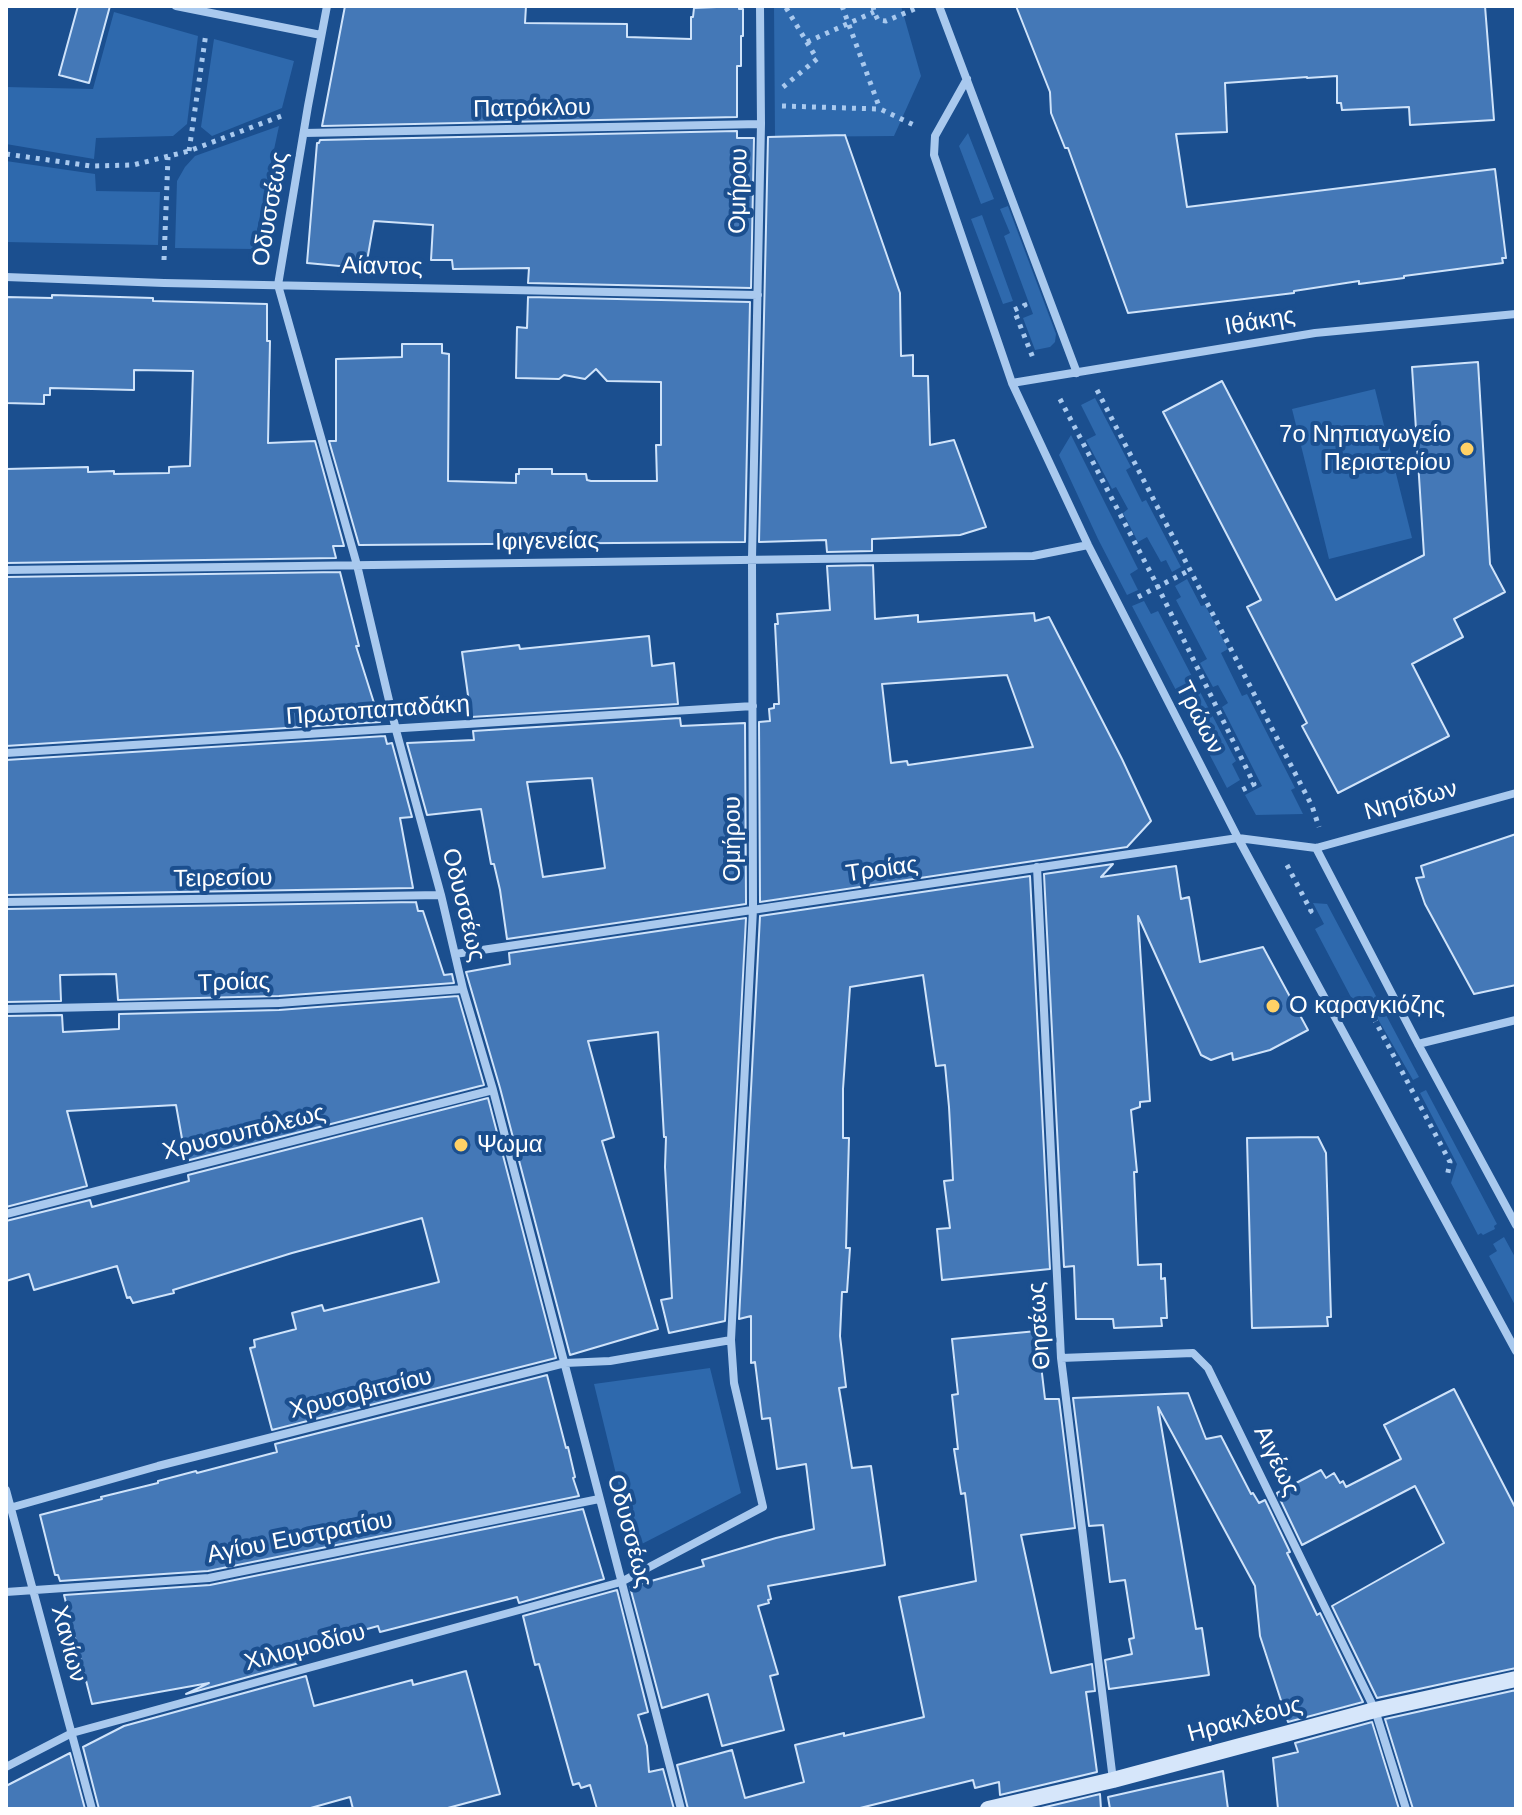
<!DOCTYPE html>
<html>
<head>
<meta charset="utf-8">
<style>
  body { margin:0 }
  #map { position:relative; width:1522px; height:1815px; overflow:hidden; background:#1b4f8f; font-family:Helvetica,sans-serif }
  canvas { display:block }
  .frame { position:absolute; inset:0; border:8px solid #fff; pointer-events:none }
</style>
</head>
<body>
<div id="map">
<canvas width="1522" height="1815"></canvas>
<div class="frame"></div>
</div>
<script>
const g = document.querySelector('canvas').getContext('2d');
g.lineJoin = 'round';
function fill(path, color) { g.fillStyle = color; g.fill(path, 'evenodd'); }
const poly = rows => new Path2D(rows.map(r => 'M' + r).join(''));
function strokePath(path, color, width, dash) { g.strokeStyle = color; g.lineWidth = width; g.lineCap = dash ? 'butt' : 'round'; g.setLineDash(dash || []); g.stroke(path); }
function drawText(font, color, halo, rows, align = 'center') {
  g.font = font + ' Helvetica,sans-serif'; g.lineWidth = 8; g.setLineDash([]); g.textBaseline = 'middle'; g.strokeStyle = halo; g.fillStyle = color; for (const [text, x, y, turn = 0] of rows) {
    g.save(); g.translate(x, y); g.rotate((+turn || 0) * Math.PI / 180); g.textAlign = isNaN(turn) ? turn : align; if (halo) g.strokeText(text, 0, 0); g.fillText(text, 0, 0); g.restore();
  }
}
fill(poly([
  [774,6,901,6,921,76,894,136,775,137],
  [114,12,198,36,187,124,173,136,96,138,94,159,6,144,6,87,93,89],
  [214,39,294,61,282,108,212,136,201,127],
  [279,126,253,249,175,248,177,181,185,167,195,156],
  [968,133,994,199,981,204,959,146],
  [6,161,95,174,96,191,160,192,158,245,6,242],
  [1008,206,1056,334,1055,342,1050,347,1035,350,1023,318,1033,314,1004,236,1010,233,1000,209],
  [982,215,1013,301,1003,304,971,219],
  [1375,389,1412,538,1329,559,1292,409],
  [1095,398,1131,467,1126,470,1142,502,1146,500,1181,567,1172,572,1166,560,1161,562,1147,537,1138,542,1123,513,1128,509,1116,487,1112,489,1086,440,1096,435,1081,405],
  [1071,435,1138,569,1130,574,1138,590,1127,595,1098,539,1059,455],
  [1187,579,1201,606,1205,605,1228,649,1221,653,1242,696,1247,694,1295,788,1291,790,1303,814,1256,815,1245,795,1262,786,1222,707,1228,703,1218,685,1213,687,1200,663,1207,659,1176,600,1181,597,1175,586],
  [1144,601,1151,614,1158,611,1236,761,1232,764,1240,780,1227,788,1132,606],
  [1313,903,1327,904,1419,1077,1413,1080,1371,1007,1353,1001,1315,929,1324,924],
  [1426,1090,1497,1224,1494,1226,1495,1229,1483,1235,1481,1233,1478,1235,1451,1183,1457,1164,1420,1093],
  [1504,1237,1516,1259,1516,1307,1489,1256,1497,1251,1493,1244],
  [710,1368,741,1493,634,1548,594,1384]
]), '#2e69ad');
const building = poly([
  [78,6,110,6,89,83,59,75,78,6],
  [345,6,526,6,525,23,627,24,627,37,691,39,691,17,693,17,694,8,739,6,739,9,743,9,743,36,741,36,741,66,737,66,737,117,322,126,345,6],
  [1016,6,1485,6,1494,120,1410,125,1409,107,1342,110,1341,103,1337,103,1337,76,1307,78,1307,77,1225,83,1227,132,1176,134,1187,207,1495,169,1506,258,1502,258,1503,263,1404,276,1404,278,1359,284,1359,281,1294,291,1294,293,1128,313,1068,148,1065,148,1051,113,1050,92,1016,6],
  [737,131,737,138,754,138,751,288,528,283,529,268,453,269,452,260,431,260,433,225,374,221,367,261,362,260,361,268,307,263,317,143,319,143,320,140,737,131],
  [845,135,900,293,901,356,913,355,913,376,928,376,930,445,954,440,986,527,960,535,872,539,872,551,827,552,826,540,759,542,768,137,845,135],
  [52,295,153,298,153,301,267,304,267,341,270,341,268,443,315,441,344,546,333,546,336,558,6,563,6,469,88,467,88,472,114,471,114,474,169,473,169,467,190,466,193,371,134,370,134,390,50,388,50,395,44,395,44,404,6,403,6,297,52,298,52,295],
  [528,297,750,302,745,542,359,545,329,441,336,441,336,359,402,357,402,344,442,344,442,353,449,354,448,481,516,483,516,474,519,474,519,469,552,469,552,474,586,474,587,480,591,481,657,481,656,445,661,445,661,382,607,381,596,369,585,379,564,375,559,379,516,378,517,327,527,328,528,297],
  [1478,362,1490,564,1505,592,1454,619,1463,637,1412,664,1449,736,1338,793,1302,726,1307,723,1247,607,1261,600,1163,412,1222,381,1336,600,1424,555,1412,367,1478,362],
  [873,565,875,619,918,615,918,622,1034,613,1035,621,1049,617,1122,759,1151,821,1127,847,760,902,759,722,770,721,769,709,774,708,774,704,779,704,775,624,778,624,777,614,830,610,827,566,873,565],
  [1007,675,1033,747,908,765,907,761,891,763,882,684,1007,675],
  [340,572,359,646,356,646,380,722,6,746,6,577,340,572],
  [649,636,652,666,674,663,678,704,471,717,462,652,519,645,520,649,649,636],
  [680,718,681,726,745,723,746,904,507,939,500,890,494,864,491,864,481,809,427,815,407,743,474,740,473,731,680,718],
  [592,778,605,868,543,877,527,782,592,778],
  [385,736,387,744,392,743,412,817,400,818,413,888,6,895,6,760,385,736],
  [1516,834,1516,985,1474,994,1425,904,1416,878,1424,877,1421,866,1516,834],
  [1113,864,1101,877,1176,866,1181,899,1189,897,1200,962,1263,947,1308,1030,1270,1050,1233,1060,1232,1053,1211,1060,1201,1055,1138,916,1150,1101,1140,1102,1140,1107,1131,1110,1137,1172,1134,1172,1138,1265,1161,1264,1161,1279,1165,1278,1167,1318,1161,1318,1162,1326,1114,1328,1113,1319,1076,1319,1074,1266,1064,1267,1044,874,1113,864],
  [1030,876,1050,1269,942,1280,937,1229,950,1228,944,1181,953,1180,949,1107,945,1065,936,1066,923,975,850,987,843,1089,843,1138,849,1138,846,1248,850,1248,847,1292,842,1292,840,1336,846,1387,839,1388,852,1468,871,1466,885,1565,768,1586,771,1599,768,1600,769,1603,758,1606,778,1674,770,1676,784,1730,722,1746,708,1694,662,1708,630,1587,704,1566,702,1560,776,1538,814,1529,806,1464,777,1469,770,1418,762,1419,755,1362,751,1363,751,1316,739,1319,760,916,1030,876],
  [416,902,418,911,423,911,444,975,452,974,454,983,279,996,118,1000,116,974,60,975,61,1001,6,1002,6,909,416,902],
  [746,918,725,1321,669,1333,661,1300,672,1298,665,1167,666,1137,664,1137,658,1032,588,1041,614,1137,602,1141,658,1329,570,1355,500,1088,466,972,510,964,509,953,746,918],
  [458,996,484,1085,186,1161,176,1105,67,1111,87,1186,6,1207,6,1016,62,1015,63,1032,119,1029,119,1014,279,1010,458,996],
  [488,1098,556,1358,272,1430,250,1348,255,1347,254,1340,296,1329,292,1313,322,1305,324,1311,439,1282,422,1218,292,1253,173,1290,174,1293,133,1303,130,1297,127,1298,117,1266,34,1290,29,1274,6,1281,6,1221,90,1200,92,1207,189,1181,188,1175,488,1098],
  [1318,1137,1326,1153,1331,1317,1327,1317,1328,1326,1252,1328,1247,1138,1318,1137],
  [1037,1331,1045,1399,1059,1399,1075,1528,1021,1535,1051,1673,1092,1664,1095,1691,1086,1692,1097,1772,1000,1795,999,1782,975,1788,973,1780,856,1809,688,1809,677,1765,732,1750,745,1798,804,1782,795,1745,844,1733,844,1736,924,1717,899,1597,976,1581,965,1493,961,1494,954,1449,958,1449,952,1395,958,1394,952,1339,1037,1331],
  [547,1375,566,1448,568,1447,575,1477,573,1478,579,1496,208,1571,60,1581,58,1575,55,1575,40,1515,102,1499,101,1497,158,1483,158,1481,196,1471,197,1473,277,1452,275,1444,547,1375],
  [1454,1389,1516,1509,1516,1668,1377,1698,1332,1606,1444,1543,1415,1486,1302,1545,1277,1493,1321,1470,1326,1478,1334,1473,1340,1483,1343,1481,1346,1487,1401,1459,1384,1425,1454,1389],
  [1188,1393,1206,1439,1221,1436,1251,1494,1253,1493,1259,1503,1265,1500,1290,1552,1287,1553,1317,1615,1320,1613,1363,1702,1288,1722,1260,1636,1255,1586,1158,1407,1196,1629,1202,1628,1209,1675,1109,1689,1105,1660,1132,1654,1129,1639,1134,1638,1125,1580,1110,1582,1103,1525,1089,1526,1073,1398,1188,1393],
  [583,1509,604,1579,519,1603,517,1597,380,1632,378,1626,320,1642,314,1644,315,1649,300,1653,303,1662,186,1694,209,1683,92,1704,64,1595,210,1585,583,1509],
  [617,1590,648,1712,638,1715,647,1746,649,1772,663,1769,674,1809,597,1809,590,1785,581,1788,579,1783,573,1785,539,1664,535,1665,523,1616,617,1590],
  [466,1671,500,1794,444,1809,353,1809,350,1797,307,1809,99,1809,83,1747,124,1726,306,1676,314,1706,412,1680,413,1685,466,1671],
  [1516,1690,1516,1809,1413,1809,1385,1719,1516,1690],
  [1372,1722,1399,1809,1278,1809,1273,1758,1298,1752,1295,1743,1372,1722],
  [70,1753,85,1809,6,1809,6,1786,70,1753],
  [1223,1771,1228,1809,1110,1809,1108,1797,1223,1771],
  [1100,1794,1101,1809,1037,1809,1100,1794]
]);
fill(building, '#4478b7');
strokePath(building, '#cfe3fa', 2);
strokePath(poly([
  [842,6,880,109],
  [873,6,874,12,878,20,886,21,917,8],
  [807,42,874,12],
  [783,87,817,59,785,6],
  [782,106,880,109,916,126],
  [189,151,206,33],
  [6,154,91,166,133,165,189,151,284,115],
  [164,260,168,157],
  [1024,303,1025,305,1014,310,1033,358],
  [1097,390,1312,806,1319,827],
  [1060,399,1158,587,1254,784,1238,792],
  [1138,597,1190,570],
  [1287,865,1311,911,1305,914],
  [1357,1008,1372,1015,1450,1162,1447,1177]
]), '#a9c9ee', 5, [4, 6]);
strokePath(poly([
  [176,6,321,35],
  [327,6,308,106,278,285,357,565,396,730,441,895,463,989,493,1090,681,1809],
  [939,6,1077,373],
  [967,79,935,136,934,155,1012,383,1088,545,1238,838,1516,1351],
  [304,133,761,124],
  [6,277,164,283,758,295],
  [1012,383,1315,333,1516,314],
  [6,570,1033,556,1088,545],
  [6,753,753,706],
  [1316,848,1418,1044,1516,1225],
  [1037,867,1061,1358,1113,1780],
  [6,902,441,895],
  [455,954,1238,838,1316,848,1516,793],
  [6,1009,279,1003,463,989],
  [1418,1044,1516,1020],
  [6,1214,493,1090],
  [1061,1358,1193,1353,1208,1368,1375,1710,1406,1809],
  [6,1490,92,1809],
  [6,1509,158,1466,565,1363,610,1361,731,1340],
  [6,1592,209,1578,599,1499],
  [6,1767,72,1733,621,1582,763,1507,734,1383,731,1340,753,909,752,558,761,124,760,6]
]), '#a9c9ee', 8);
strokePath(poly([
  [988,1809,1113,1780,1375,1710,1516,1679]
]), '#d6e6fa', 16);
for (const [x, y, r, color] of [
  [1467,449,8,"#ffd166"],
  [1273,1006,8,"#ffd166"],
  [461,1145,8,"#ffd166"]
]) { const dot = new Path2D(); dot.arc(x, y, r, 0, 2 * Math.PI); g.fillStyle = color; g.fill(dot); strokePath(dot, '#1b4f8f', 3); }
drawText('24px', '#fff', '#1b4f8f', [
  ["Πατρόκλου",532,109,-1],
  ["Ομήρου",739,191,-89],
  ["Οδυσσέως",271,209,-80],
  ["Αίαντος",382,267,1],
  ["Ιθάκης",1260,322,-10],
  ["Ιφιγενείας",547,542,-1],
  ["Πρωτοπαπαδάκη",378,711,-4],
  ["Τρώων",1199,718,63],
  ["Νησίδων",1411,801,-15],
  ["Ομήρου",733,839,-90],
  ["Τροίας",882,870,-8],
  ["Τειρεσίου",223,879,-1],
  ["Οδυσσέως",463,905,76],
  ["Τροίας",234,983,-2],
  ["Χρυσουπόλεως",244,1133,-14],
  ["Θησέως",1040,1326,-94],
  ["Χρυσοβιτσίου",361,1394,-14],
  ["Αιγέως",1276,1461,64],
  ["Οδυσσέως",629,1531,75],
  ["Αγίου Ευστρατίου",300,1538,-11],
  ["Χανίων",68,1644,75],
  ["Χιλιομοδίου",305,1648,-15],
  ["Ηρακλέους",1245,1720,-15]
]);
drawText('24px', '#fff', '#1b4f8f', [
  ["7ο Νηπιαγωγείο",1451,435,"right"],
  ["Περιστερίου",1451,463,"right"],
  ["Ο καραγκιόζης",1289,1006],
  ["Ψωμα",477,1145]
], 'left');
</script>
</body>
</html>
